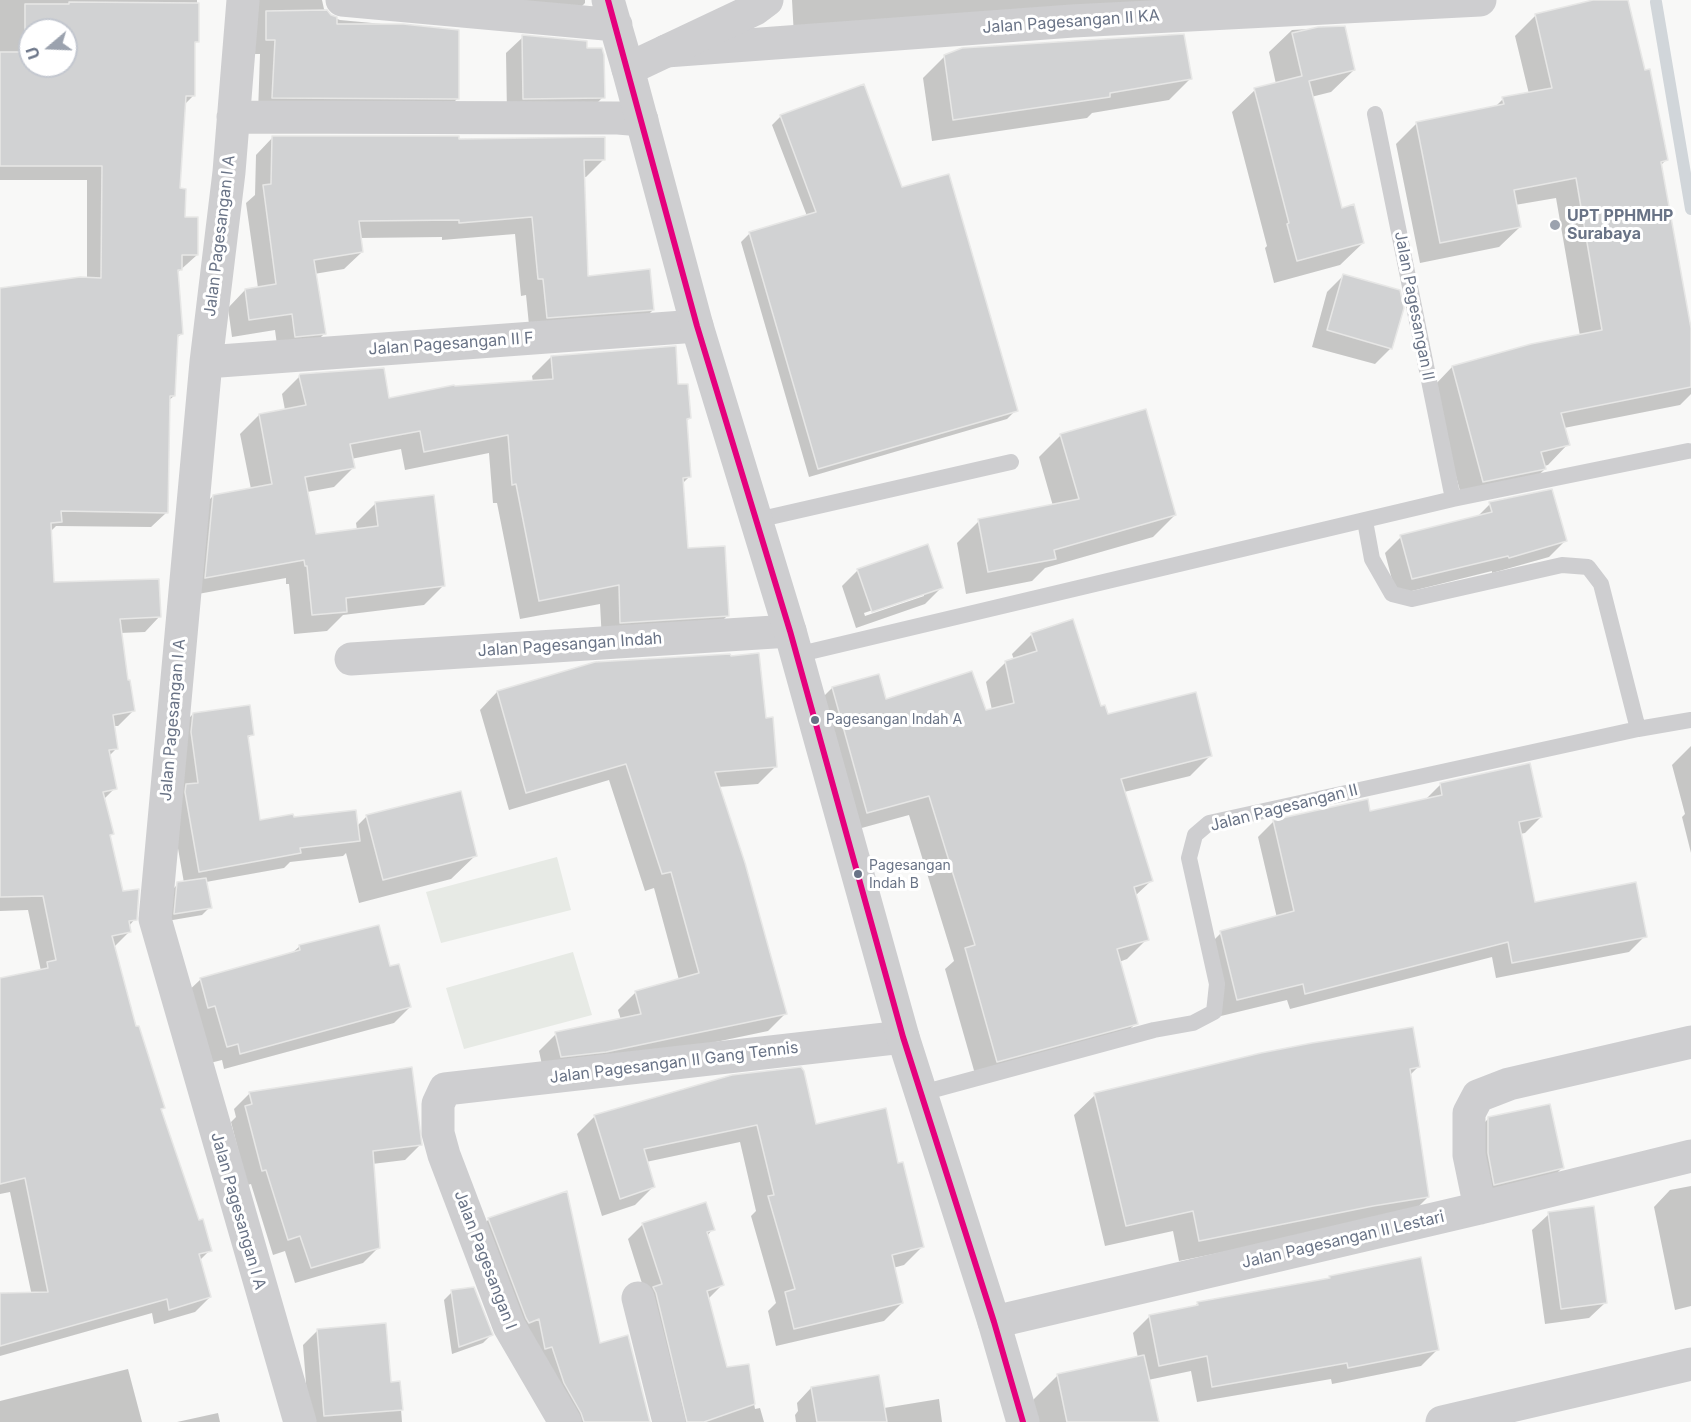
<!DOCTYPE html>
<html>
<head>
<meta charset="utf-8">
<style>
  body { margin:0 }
  #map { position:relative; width:1691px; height:1422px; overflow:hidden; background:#f8f8f7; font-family:Inter,sans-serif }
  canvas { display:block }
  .north { position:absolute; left:18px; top:18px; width:60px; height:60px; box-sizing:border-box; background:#fff; border:2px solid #c3c7cf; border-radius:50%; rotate:251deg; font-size:16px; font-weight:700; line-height:24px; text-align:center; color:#697386 }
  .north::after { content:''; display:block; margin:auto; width:21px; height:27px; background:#9ba2ae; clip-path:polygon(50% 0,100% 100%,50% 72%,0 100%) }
</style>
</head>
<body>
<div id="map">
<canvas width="1691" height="1422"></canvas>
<div class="north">U</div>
</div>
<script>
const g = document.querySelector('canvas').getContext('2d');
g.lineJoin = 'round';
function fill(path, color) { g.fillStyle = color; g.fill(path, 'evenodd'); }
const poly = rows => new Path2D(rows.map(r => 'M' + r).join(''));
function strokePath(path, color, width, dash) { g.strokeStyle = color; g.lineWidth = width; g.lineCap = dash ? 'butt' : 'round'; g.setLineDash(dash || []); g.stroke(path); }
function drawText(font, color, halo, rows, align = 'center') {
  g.font = font + ' Inter,sans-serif'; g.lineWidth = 6; g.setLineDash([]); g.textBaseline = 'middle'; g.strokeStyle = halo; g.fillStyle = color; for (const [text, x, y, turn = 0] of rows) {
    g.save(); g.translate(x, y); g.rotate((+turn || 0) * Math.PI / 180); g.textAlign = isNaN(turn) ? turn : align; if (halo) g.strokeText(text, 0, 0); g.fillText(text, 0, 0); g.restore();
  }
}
fill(poly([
  [557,857,571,910,441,943,426,892],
  [573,952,592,1015,464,1049,446,988]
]), '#e7eae5');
fill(poly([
  [0,0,197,0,198,41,193,45,193,96,184,105,178,190,184,218,197,255,177,273,181,334,176,339,174,396,168,401,166,513,151,527,56,526,50,532,52,584,159,617,145,632,120,633,126,682,133,711,118,726,114,726,117,748,109,756,115,788,103,800,112,834,109,836,121,893,135,919,129,926,130,931,114,947,135,1028,163,1107,160,1111,210,1250,199,1261,210,1297,195,1312,154,1324,152,1313,0,1356,0,1306,33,1301,10,1192,0,1194,0,980,41,971,28,910,0,911,0,290,87,279,87,180,0,180],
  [30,30,66,30,66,66,30,66],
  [238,0,322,0,324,9,330,16,340,20,458,31,458,98,443,113,258,113,260,54,251,54],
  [377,0,585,0,585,3,570,18],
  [792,0,1403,0,794,37],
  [1600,0,1627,0,1666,160,1660,166,1691,338,1691,394,1680,405,1564,428,1568,444,1548,465,1544,466,1545,469,1524,489,1463,502,1432,388,1452,367,1580,336,1556,198,1515,205,1520,227,1499,247,1420,263,1396,144,1417,123,1495,107,1503,99,1529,94,1515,36,1536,15],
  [1344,27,1354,70,1331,92,1311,97,1341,209,1363,243,1340,265,1274,283,1265,248,1267,246,1232,112,1255,90,1276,84,1269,52,1292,30],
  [523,37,585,49,603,97,586,114,507,115,506,53],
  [945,56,1190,79,1169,100,1092,113,1087,118,932,141,923,78],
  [781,116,901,189,1016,410,1007,419,809,477,741,242,750,233,807,216,772,125],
  [273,137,458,141,603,160,586,177,583,177,586,278,653,310,636,327,530,335,526,295,521,296,515,234,442,240,442,237,360,238,362,252,344,269,314,274,324,334,307,351,278,353,275,330,232,337,228,308,245,290,258,288,246,203,255,195,256,155],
  [1343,276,1391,348,1375,364,1312,347,1327,292],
  [551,357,677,386,690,418,685,422,690,476,682,484,687,549,727,616,708,635,602,641,600,604,520,619,497,503,493,503,489,453,405,470,401,449,351,459,353,468,334,487,307,492,315,535,357,530,356,523,375,504,443,586,424,605,343,615,327,631,294,634,289,584,286,584,286,578,187,596,194,515,213,496,251,489,240,434,259,415,285,410,282,394,301,375,388,400,533,382,532,376],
  [1061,435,1175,515,1153,537,1045,568,1032,581,966,594,957,543,979,521,1053,506,1039,457],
  [1490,504,1565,541,1549,557,1492,573,1492,571,1396,595,1385,553,1401,537,1476,518],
  [858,570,942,587,925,604,856,628,842,586],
  [924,593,924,596,865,616,864,613],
  [1032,634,1107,716,1210,756,1190,776,1124,792,1151,881,1135,896,1147,939,1127,959,1119,962,1136,1023,1116,1043,977,1081,945,969,954,961,909,815,847,832,812,708,832,688,885,701,985,712,992,710,986,682,1006,662,1014,660,1012,654],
  [595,664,765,719,776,766,758,784,718,787,785,1014,768,1031,587,1069,544,1074,539,1051,556,1034,621,1020,618,1010,636,992,679,980,654,888,645,891,609,780,509,810,480,710,497,692],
  [193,714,252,734,247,739,259,821,293,819,356,827,367,816,476,855,451,879,359,903,346,853,343,856,290,862,284,868,206,882,210,907,202,915,167,921,170,892,178,884,184,883,171,808,178,729],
  [1691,746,1691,853,1682,817,1685,814,1672,765],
  [1440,785,1541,817,1525,833,1520,834,1534,904,1645,936,1629,952,1496,978,1492,957,1290,1009,1287,1000,1221,1016,1205,949,1221,933,1277,918,1258,837,1274,821,1369,813,1424,801],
  [300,946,388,968,410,1007,394,1023,224,1069,222,1060,210,1063,184,995,201,979,292,953],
  [1418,1067,1409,1076,1428,1197,1407,1218,1351,1226,1179,1261,1173,1231,1105,1246,1074,1115,1095,1095],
  [732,1077,814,1126,897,1165,922,1247,904,1265,893,1268,902,1303,884,1321,776,1346,768,1311,776,1303,751,1216,756,1211,740,1142,646,1162,653,1187,635,1205,602,1216,577,1134,594,1117],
  [250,1093,420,1145,405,1160,372,1164,379,1247,363,1263,295,1283,285,1251,273,1255,251,1184,247,1185,231,1122,236,1117,234,1109],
  [1489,1118,1562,1168,1546,1184,1478,1201,1472,1135],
  [1691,1186,1691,1306,1675,1310,1654,1207,1670,1190],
  [1549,1214,1606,1302,1589,1318,1545,1324,1532,1230],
  [489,1219,599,1345,648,1422,563,1422,474,1234],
  [643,1224,713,1229,707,1236,722,1285,708,1299,726,1369,747,1365,755,1409,760,1408,764,1422,670,1422,646,1296,628,1239],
  [1330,1277,1438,1349,1421,1366,1332,1384,1331,1379,1197,1402,1191,1371,1148,1380,1158,1422,1038,1422,1033,1400,1057,1376,1138,1358,1133,1333,1150,1316,1194,1307,1198,1303,1327,1280],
  [452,1292,491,1335,483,1343,452,1354,444,1300],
  [318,1330,389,1383,399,1383,402,1422,309,1422,303,1345],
  [128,1369,142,1422,0,1422,0,1401],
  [811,1388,884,1408,939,1399,942,1422,796,1422,795,1415,798,1411,797,1403],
  [218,1413,220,1422,177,1422]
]), '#0003');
strokePath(poly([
  [1656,2,1691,209]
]), '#d1d6da', 12);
const building = poly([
  [1593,0,1628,0,1645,70,1650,69,1668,160,1661,162,1691,328,1691,387,1561,413,1570,445,1541,452,1546,469,1483,482,1452,366,1531,344,1602,330,1576,178,1514,190,1521,227,1440,243,1416,122,1504,104,1502,97,1552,88,1535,14,1593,0],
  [69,2,199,3,199,42,195,42,195,96,186,96,180,188,186,189,185,217,198,217,198,255,182,255,182,270,178,270,183,334,178,335,175,396,170,396,168,513,61,511,62,522,51,523,54,582,159,579,161,617,120,619,128,680,130,680,135,711,113,715,118,749,109,750,117,789,103,792,114,834,110,835,123,891,139,889,137,920,129,921,131,932,112,936,136,1026,139,1026,165,1108,161,1109,199,1220,203,1219,212,1251,199,1254,211,1297,169,1310,167,1299,0,1346,0,1293,48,1292,25,1178,0,1184,0,978,48,968,47,962,56,960,43,896,0,897,0,288,80,277,101,278,102,166,0,166,0,52,20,52,20,47,25,47,25,4,69,4,69,2],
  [30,30,66,30,66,66,30,66,30,30],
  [327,10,331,15,337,17,337,24,403,24,459,30,459,99,272,98,275,40,266,40,266,11,327,10],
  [1345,26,1355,70,1309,81,1342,208,1354,204,1364,243,1297,261,1287,224,1289,223,1254,88,1302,76,1292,33,1318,27,1345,26],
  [1184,34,1192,79,1110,93,1110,97,953,120,944,55,962,48,1184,34],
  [522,35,587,41,587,48,602,48,604,55,605,98,523,99,522,35],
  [864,84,902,187,949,174,1018,411,818,469,749,232,816,212,780,115,864,84],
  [272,136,459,136,459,139,605,137,605,160,584,160,588,276,650,269,654,310,547,318,543,279,538,279,532,217,459,223,459,220,359,221,363,252,314,260,326,334,295,337,292,314,249,320,245,289,276,284,263,185,271,184,272,136],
  [1343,274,1400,290,1404,308,1392,349,1327,330,1343,274],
  [676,346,678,384,688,384,691,418,687,419,691,477,683,478,688,548,725,546,729,616,620,623,619,585,539,601,516,484,512,485,508,435,424,452,420,431,350,444,355,468,305,477,316,534,378,526,375,502,434,495,445,586,346,598,347,612,312,615,307,566,305,566,304,560,205,578,213,495,272,484,259,414,306,405,299,376,300,374,384,368,389,398,454,385,455,386,553,379,551,356,676,346],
  [1146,409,1176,515,1054,550,1056,559,988,572,978,519,1079,499,1060,434,1146,409],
  [1552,489,1567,541,1509,558,1508,556,1412,579,1400,535,1492,512,1489,502,1552,489],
  [928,544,943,588,872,612,857,569,928,544],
  [1073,619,1101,706,1105,705,1108,714,1196,692,1212,756,1121,779,1153,881,1134,887,1149,940,1117,949,1138,1024,997,1062,965,948,975,945,929,796,867,813,832,687,879,674,886,699,972,671,986,710,1014,703,1005,661,1037,651,1031,633,1073,619],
  [759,653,766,718,773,717,777,767,715,772,745,863,787,1014,606,1052,561,1057,555,1032,641,1014,635,991,699,973,671,872,662,874,626,764,526,793,497,691,595,662,730,654,731,656,759,653],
  [250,705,254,735,248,736,260,820,293,814,294,817,356,810,360,841,300,848,301,853,199,872,185,792,186,784,198,783,191,732,193,713,250,705],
  [1530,763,1542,817,1519,822,1535,902,1636,882,1647,937,1512,963,1508,942,1305,994,1303,984,1237,1000,1220,931,1294,911,1273,820,1368,799,1370,811,1442,795,1440,783,1530,763],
  [461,791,477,856,383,880,366,815,461,791],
  [206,878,212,908,174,914,177,882,206,878],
  [379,925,390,966,399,964,411,1007,240,1054,238,1044,227,1047,215,1006,208,1008,200,978,300,950,299,945,379,925],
  [1413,1027,1420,1067,1410,1069,1429,1197,1373,1206,1199,1241,1193,1211,1126,1226,1094,1093,1261,1053,1312,1043,1413,1027],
  [412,1067,422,1145,373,1151,380,1248,311,1268,300,1236,288,1240,266,1170,262,1171,245,1106,252,1104,249,1092,412,1067],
  [801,1067,804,1071,816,1124,886,1108,898,1163,903,1162,924,1247,892,1255,903,1303,794,1329,785,1292,795,1289,768,1196,774,1195,757,1125,644,1149,655,1187,620,1199,594,1115,732,1075,801,1067],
  [1550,1104,1564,1168,1494,1185,1488,1153,1488,1117,1550,1104],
  [567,1191,600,1343,628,1335,650,1422,584,1422,581,1413,564,1383,552,1347,545,1349,539,1319,529,1323,526,1318,488,1218,567,1191],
  [706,1202,715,1230,707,1232,724,1285,707,1291,727,1367,749,1364,755,1404,704,1422,687,1422,656,1293,653,1287,662,1284,642,1223,706,1202],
  [1594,1206,1607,1303,1561,1309,1548,1212,1594,1206],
  [1421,1257,1439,1350,1348,1368,1347,1363,1212,1387,1207,1356,1159,1366,1149,1315,1198,1305,1197,1302,1330,1278,1329,1276,1421,1257],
  [474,1287,493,1335,459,1347,451,1290,474,1287],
  [386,1323,391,1382,400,1381,403,1410,324,1416,317,1329,386,1323],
  [1144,1355,1159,1422,1067,1422,1057,1374,1144,1355],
  [879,1375,887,1422,817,1422,811,1387,879,1375]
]);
fill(building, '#d1d2d3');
strokePath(building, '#e7e7e6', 1.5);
strokePath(poly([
  [1375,114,1453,499],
  [757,520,1011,462],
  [1365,521,1372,559,1392,594,1412,599,1562,565,1588,567,1601,584,1638,729],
  [796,655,1453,499,1688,451],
  [922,1093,1154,1030,1193,1023,1214,1012,1217,984,1189,858,1195,835,1209,823,1638,729,1691,720]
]), '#ceced0', 16);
strokePath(poly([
  [243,0,229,172,206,362,155,919,300,1422],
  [342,0,616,25],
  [608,0,628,69],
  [666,51,1073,21,1480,0],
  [233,117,618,118,642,120],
  [206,362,697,326],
  [351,659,790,631],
  [1480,1208,1469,1155,1469,1113,1478,1096,1509,1084,1691,1042],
  [638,1298,669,1422],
  [994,1322,1480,1208,1691,1156],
  [565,1422,509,1326,444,1155,438,1133,438,1104,445,1089,903,1037],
  [1442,1422,1691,1364]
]), '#ceced0', 33);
strokePath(poly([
  [767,0,755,9,628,69,697,326,790,631,903,1037,994,1322,1023,1422]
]), '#ceced0', 33);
strokePath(poly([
  [608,0,697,326,790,631,903,1037,994,1322,1023,1422]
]), '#e5007d', 6);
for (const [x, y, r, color] of [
  [1555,225,6,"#9ba2ae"],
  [815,720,5,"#697386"],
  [858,874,5,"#697386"]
]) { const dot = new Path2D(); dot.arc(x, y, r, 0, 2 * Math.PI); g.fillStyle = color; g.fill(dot); strokePath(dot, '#fff', 2); }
drawText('14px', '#697386', '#fff', [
  ["Pagesangan Indah A",826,720],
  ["Pagesangan",869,866],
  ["Indah B",869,884]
], 'left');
drawText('16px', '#697386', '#fff', [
  ["Jalan Pagesangan II KA",1071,22,-4],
  ["Jalan Pagesangan I A",220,236,-83],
  ["Jalan Pagesangan II",1414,306,79],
  ["Jalan Pagesangan II F",451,344,-4],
  ["Jalan Pagesangan Indah",570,645,-4],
  ["Jalan Pagesangan I A",173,720,-85],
  ["Jalan Pagesangan II",1284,808,-14],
  ["Jalan Pagesangan II Gang Tennis",674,1063,-7],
  ["Jalan Pagesangan I A",238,1211,74],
  ["Jalan Pagesangan II Lestari",1343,1240,-13],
  ["Jalan Pagesangan I",485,1260,69]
]);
drawText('bold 16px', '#697386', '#fff', [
  ["UPT PPHMHP",1567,216],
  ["Surabaya",1567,234]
], 'left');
</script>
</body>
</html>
